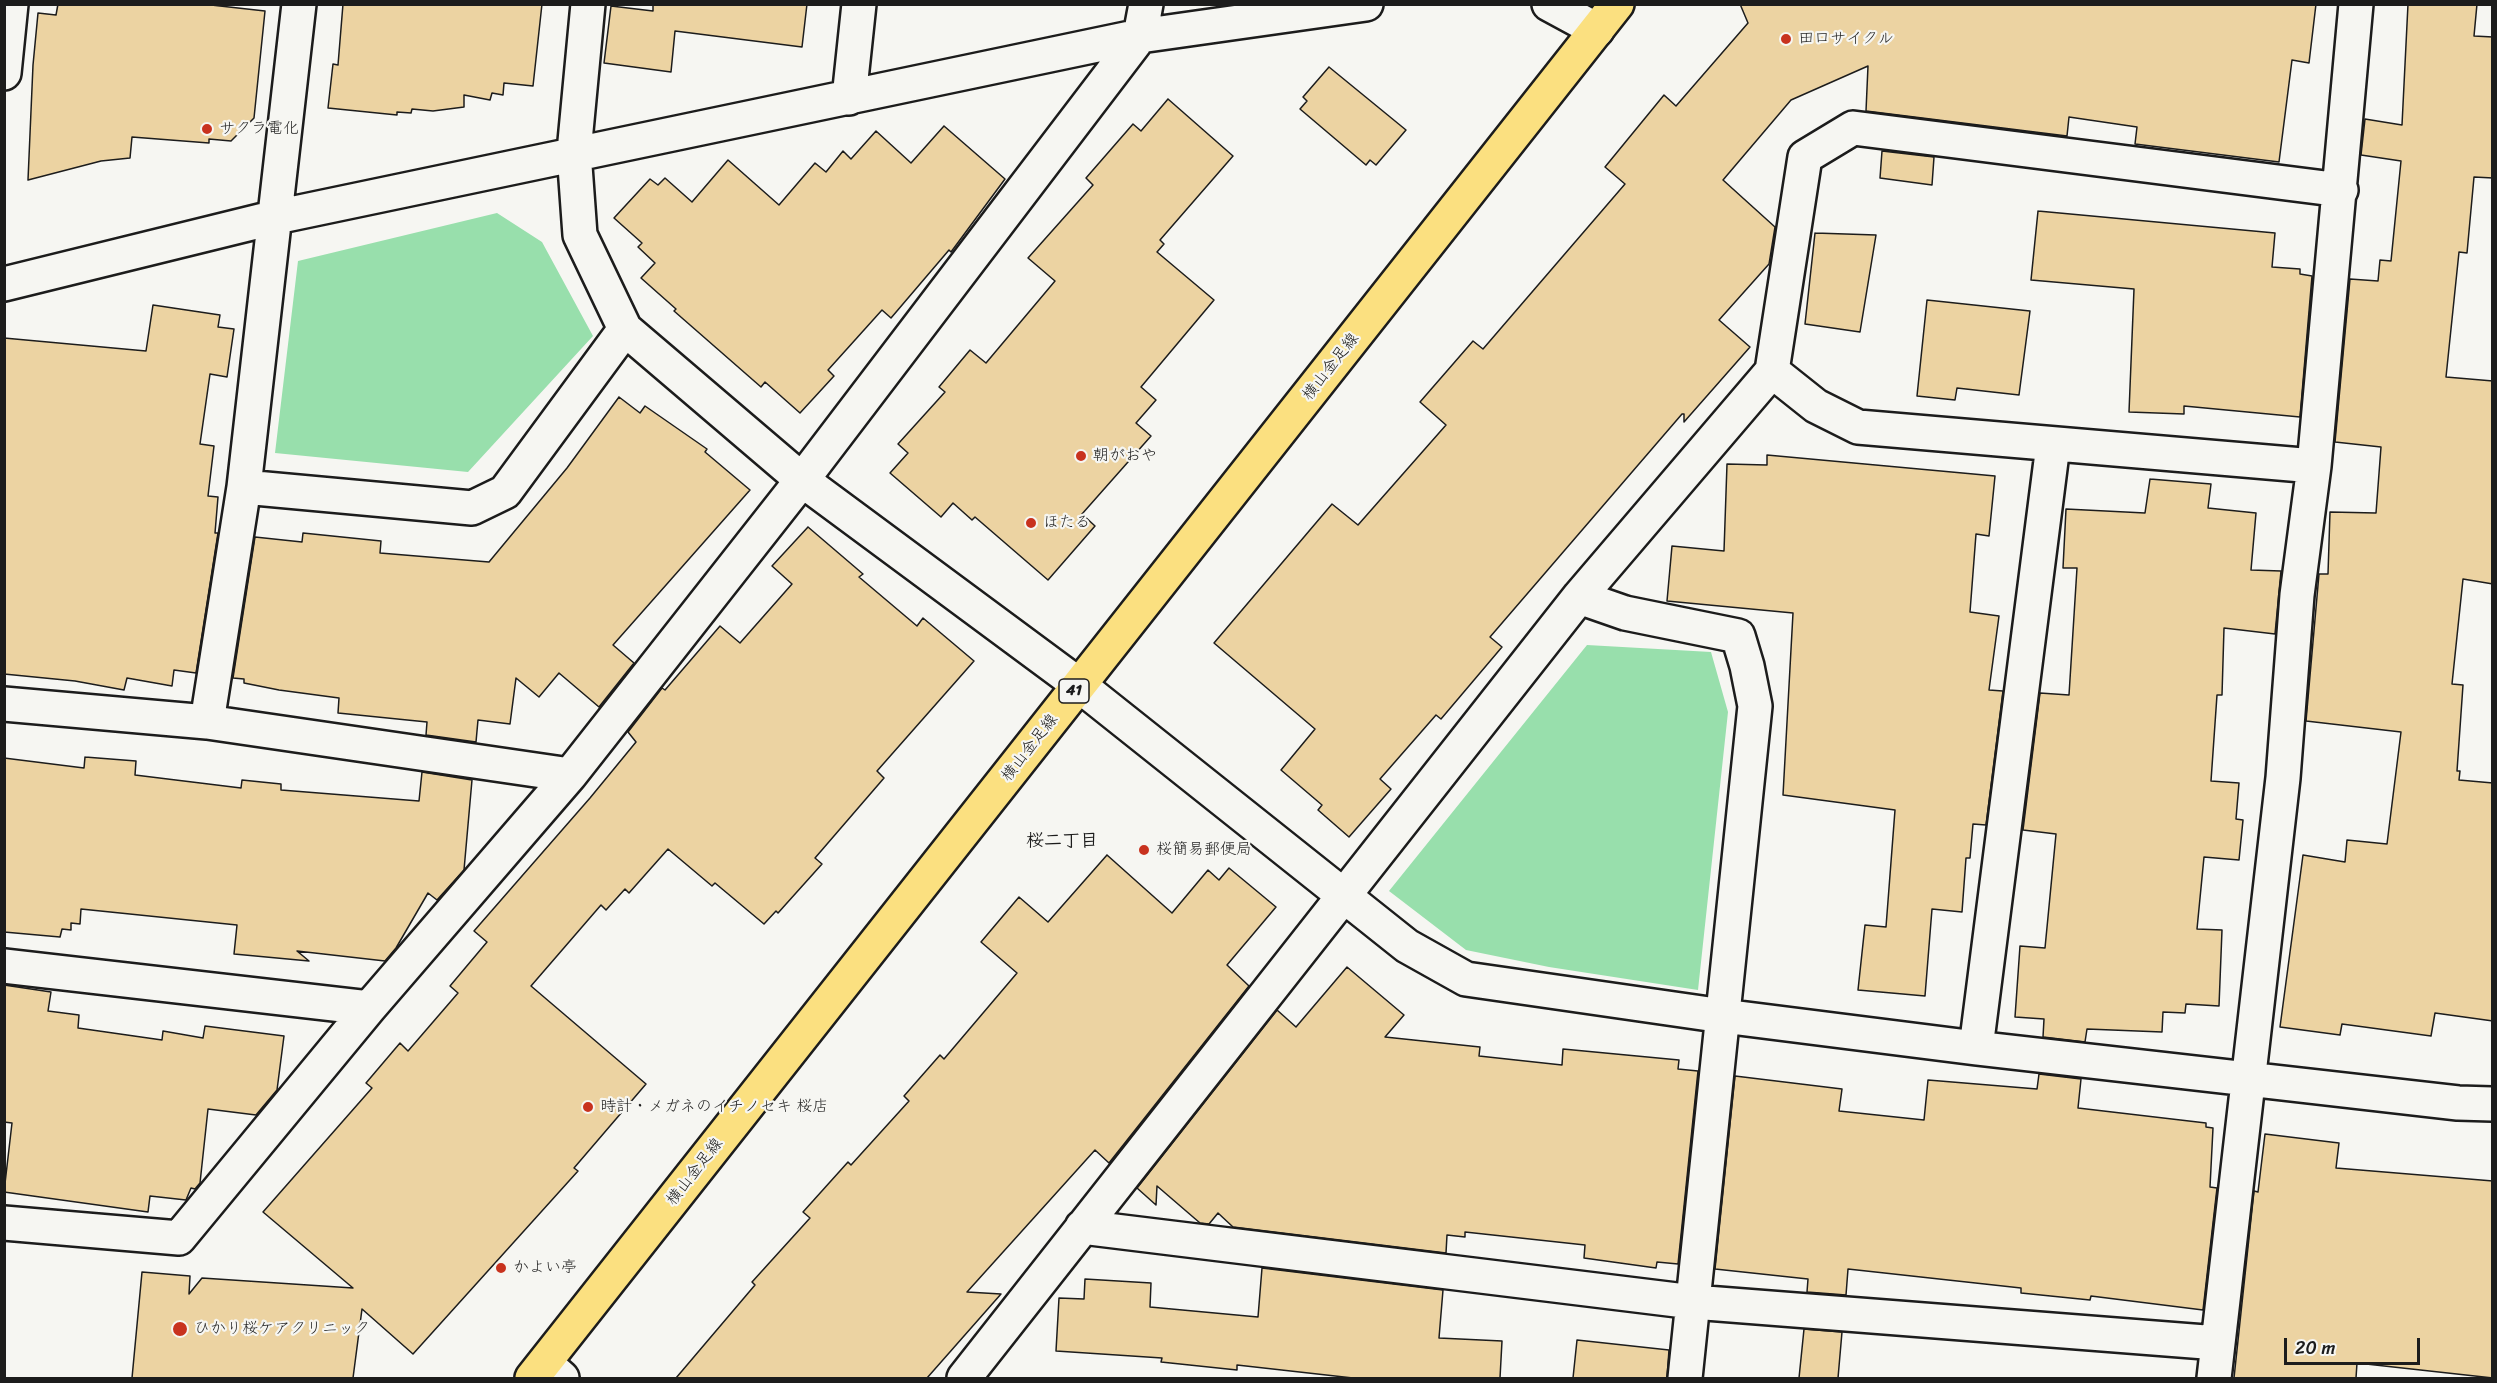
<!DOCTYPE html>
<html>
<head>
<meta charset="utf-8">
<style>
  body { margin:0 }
  #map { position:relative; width:2497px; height:1383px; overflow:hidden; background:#f6f6f2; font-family:Sriracha,sans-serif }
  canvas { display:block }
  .frame { position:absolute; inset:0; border:6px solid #1c1c1c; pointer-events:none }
  .scale { position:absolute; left:2284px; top:1338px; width:136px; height:27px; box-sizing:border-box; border:3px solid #1c1c1c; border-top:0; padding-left:8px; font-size:18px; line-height:21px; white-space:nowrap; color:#1c1c1c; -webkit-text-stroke:4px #f6f6f2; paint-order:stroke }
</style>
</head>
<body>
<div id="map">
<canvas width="2497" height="1383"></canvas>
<div class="frame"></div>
<div class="scale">20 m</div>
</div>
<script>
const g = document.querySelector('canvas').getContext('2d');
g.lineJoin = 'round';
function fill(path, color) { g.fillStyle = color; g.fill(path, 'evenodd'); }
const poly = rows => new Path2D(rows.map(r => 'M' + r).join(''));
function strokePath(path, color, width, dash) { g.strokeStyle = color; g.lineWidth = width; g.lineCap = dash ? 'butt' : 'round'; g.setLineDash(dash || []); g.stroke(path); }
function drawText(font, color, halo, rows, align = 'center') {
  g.font = font + ' Sriracha,"Klee One",sans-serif'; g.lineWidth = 4.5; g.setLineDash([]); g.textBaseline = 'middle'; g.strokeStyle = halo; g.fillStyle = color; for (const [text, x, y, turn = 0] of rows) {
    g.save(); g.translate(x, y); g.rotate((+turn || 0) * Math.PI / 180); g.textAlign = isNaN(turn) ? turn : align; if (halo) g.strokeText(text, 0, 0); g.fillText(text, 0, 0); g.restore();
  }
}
fill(poly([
  [497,213,542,242,593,336,468,472,275,453,298,261],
  [1587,645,1711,652,1728,712,1698,990,1549,967,1466,950,1389,891]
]), '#98dfac');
const building = poly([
  [58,4,202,4,265,11,254,118,231,141,209,139,209,143,132,137,130,158,101,161,28,180,33,65,38,13,56,15,58,4],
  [343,4,542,4,533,86,504,83,503,95,492,93,490,100,464,95,464,107,433,111,412,109,411,113,397,112,397,115,328,108,333,64,338,65,343,4],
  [653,4,807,4,802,47,675,31,671,72,604,63,611,6,653,11,653,4],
  [1740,4,2316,4,2309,63,2292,60,2279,162,2135,144,2137,127,2069,117,2067,136,1866,111,1868,66,1791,100,1723,180,1775,227,1769,264,1719,320,1750,347,1684,422,1684,414,1682,414,1490,637,1502,647,1441,719,1436,715,1380,779,1391,789,1349,837,1318,810,1322,805,1281,770,1315,729,1214,643,1332,504,1358,525,1446,425,1420,402,1473,341,1483,349,1625,184,1605,167,1664,95,1676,106,1748,23,1740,4],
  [2408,4,2477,4,2474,36,2493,37,2493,178,2474,177,2467,253,2459,252,2446,377,2493,381,2493,584,2463,579,2452,684,2463,685,2457,771,2460,771,2459,780,2493,783,2493,1021,2435,1013,2431,1036,2342,1024,2340,1035,2280,1027,2303,855,2345,862,2347,840,2387,844,2401,732,2306,721,2319,574,2328,574,2330,512,2376,513,2381,447,2335,442,2350,279,2378,281,2380,260,2391,261,2401,161,2361,155,2365,119,2402,125,2408,4],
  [1329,67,1406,130,1376,165,1370,160,1366,165,1300,109,1307,101,1303,97,1329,67],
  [1168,99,1233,156,1160,240,1164,244,1157,252,1214,300,1141,387,1156,400,1136,423,1151,436,1082,514,1095,526,1048,580,975,517,972,520,953,503,941,517,890,473,908,453,898,444,945,392,939,387,970,350,986,363,1055,281,1028,258,1093,185,1086,178,1133,124,1141,131,1168,99],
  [944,126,1005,179,951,252,949,250,891,318,882,310,828,370,834,376,800,413,765,382,761,387,674,311,676,309,641,278,655,263,638,247,642,243,614,218,650,179,658,185,665,178,692,202,728,160,779,205,815,163,826,172,843,151,851,159,876,131,911,163,944,126],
  [1882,151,1934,157,1932,185,1880,178,1882,151],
  [2038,211,2275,233,2272,267,2300,269,2300,274,2312,276,2300,417,2184,406,2184,414,2129,412,2134,289,2031,280,2038,211],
  [1815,233,1876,235,1860,332,1805,324,1815,233],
  [1927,300,2030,311,2019,395,1957,388,1955,400,1917,396,1927,300],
  [153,305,220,315,218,327,234,329,227,377,210,374,200,444,214,446,208,496,218,497,215,533,218,533,196,673,174,670,172,686,127,678,124,690,75,681,4,674,4,338,146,351,153,305],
  [619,397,640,413,645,406,707,449,705,452,750,490,613,645,634,663,599,707,559,673,539,697,516,678,510,724,478,720,476,742,426,735,427,722,338,713,339,698,279,690,244,683,244,679,233,678,255,537,302,542,303,533,381,541,380,553,489,562,567,468,619,397],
  [1767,455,1995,476,1989,536,1976,534,1970,612,1999,616,1989,690,2003,691,1986,825,1973,824,1970,858,1966,858,1962,912,1932,909,1925,996,1858,990,1865,925,1886,927,1895,810,1783,795,1793,613,1667,601,1672,546,1724,551,1727,464,1767,465,1767,455],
  [2150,479,2211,484,2208,508,2256,513,2251,570,2281,571,2275,634,2224,628,2222,695,2217,695,2211,781,2239,783,2236,819,2243,820,2239,860,2204,857,2197,929,2222,930,2219,1006,2186,1004,2185,1013,2163,1012,2162,1032,2087,1029,2085,1042,2043,1037,2044,1019,2015,1017,2020,946,2045,948,2056,834,2023,830,2040,693,2069,695,2077,568,2063,568,2066,509,2145,513,2150,479],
  [808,527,863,574,859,577,917,626,923,618,974,661,877,771,884,778,815,858,822,864,778,913,776,911,764,924,715,883,712,886,668,849,629,893,625,889,606,910,601,905,531,986,646,1084,574,1168,578,1171,413,1354,362,1309,353,1378,132,1378,142,1272,190,1276,189,1294,202,1278,353,1288,263,1212,372,1088,366,1083,400,1043,408,1051,458,993,450,986,487,942,474,931,590,798,636,742,628,732,662,688,665,690,720,626,740,643,792,584,772,566,808,527],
  [85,757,136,761,135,775,241,788,242,780,281,784,281,790,419,801,422,772,472,780,464,870,437,900,428,893,396,948,385,961,297,951,309,961,234,954,237,925,81,909,80,924,71,923,71,930,62,929,60,937,4,932,4,758,84,768,85,757],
  [1107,855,1172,913,1208,870,1219,880,1229,868,1276,907,1227,965,1249,986,1109,1163,1095,1150,967,1292,1001,1294,927,1378,676,1378,755,1285,752,1282,810,1218,803,1212,848,1162,851,1165,909,1101,904,1096,940,1055,944,1059,1017,973,981,942,1019,897,1048,922,1107,855],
  [1347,967,1404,1015,1385,1037,1480,1047,1479,1056,1562,1065,1563,1049,1679,1060,1678,1069,1698,1071,1678,1264,1657,1262,1656,1268,1584,1258,1585,1245,1465,1232,1465,1237,1447,1235,1446,1253,1233,1227,1218,1213,1209,1224,1200,1223,1157,1186,1156,1205,1137,1188,1277,1010,1296,1027,1347,967],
  [4,985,51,992,48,1011,79,1015,78,1028,162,1040,163,1031,203,1038,205,1026,284,1036,277,1090,256,1115,208,1109,200,1183,195,1189,191,1188,186,1200,150,1196,148,1212,4,1192,12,1123,4,1122,4,985],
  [2039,1074,2081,1079,2078,1108,2206,1123,2206,1127,2213,1128,2210,1187,2217,1188,2203,1310,2091,1296,2090,1300,2021,1293,2021,1288,1848,1269,1846,1295,1807,1292,1808,1279,1715,1269,1735,1076,1842,1089,1839,1111,1924,1120,1928,1080,2037,1089,2039,1074],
  [2265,1134,2339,1143,2336,1168,2493,1181,2493,1378,2357,1363,2356,1378,2234,1378,2254,1191,2258,1192,2265,1134],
  [1262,1268,1443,1290,1439,1338,1502,1341,1500,1378,1353,1378,1237,1365,1237,1370,1161,1362,1162,1358,1056,1351,1059,1298,1084,1299,1085,1279,1151,1283,1150,1307,1258,1317,1262,1268],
  [1804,1329,1842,1332,1838,1378,1799,1378,1804,1329],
  [1577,1340,1669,1350,1667,1378,1573,1378,1577,1340]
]);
fill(building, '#ecd3a2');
strokePath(building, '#1c1c1c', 1.5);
const street = poly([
  [588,4,574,152,580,235,625,329,802,480,1079,685,1407,946,1466,979,1723,1016,1976,1048,2458,1103,2492,1104],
  [1549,4,1597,30],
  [4,73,11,4],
  [849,98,859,4],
  [4,284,276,217,1140,36,1366,4],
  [1772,371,1816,406,1858,427,2314,466],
  [244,487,472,508,505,492,625,329],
  [1579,597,1625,613,1738,636,1747,666,1755,706,1685,1378],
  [4,704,207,722,570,775],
  [207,722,244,487,299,4],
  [4,966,369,1008],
  [1976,1048,2053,445],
  [4,1223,179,1238,369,1008,570,775,802,480,1140,36,1146,4],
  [1082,1227,1693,1302,2218,1343],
  [545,1363,562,1378],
  [964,1378,1579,597,1772,371,1805,157,1853,128,2341,190],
  [2214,1378,2283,778,2297,595,2314,466,2356,4]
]);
const primary = poly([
  [532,1378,1617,4]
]);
strokePath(street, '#1c1c1c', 38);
strokePath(primary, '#1c1c1c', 38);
strokePath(street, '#f6f6f2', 33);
strokePath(primary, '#fbe080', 33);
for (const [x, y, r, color] of [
  [1786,39,6,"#c8321e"],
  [207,129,6,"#c8321e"],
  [1081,456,6,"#c8321e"],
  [1031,523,6,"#c8321e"],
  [1144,850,6,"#c8321e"],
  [588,1107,6,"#c8321e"],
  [501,1268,6,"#c8321e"],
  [180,1329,8,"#c8321e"]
]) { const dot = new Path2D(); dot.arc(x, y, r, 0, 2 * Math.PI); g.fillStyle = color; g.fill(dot); strokePath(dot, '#f6f6f2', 2); }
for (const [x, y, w] of [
  [1074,691,30]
]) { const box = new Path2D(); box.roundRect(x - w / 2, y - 12, w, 24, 4.5); g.fillStyle = '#f6f6f2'; g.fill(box); strokePath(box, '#1c1c1c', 1.5); }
drawText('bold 15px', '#1c1c1c', null, [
  ["41",1074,691]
]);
drawText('16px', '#1c1c1c', '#f6f6f2', [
  ["田口サイクル",1798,39],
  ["サクラ電化",219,129],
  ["朝がおや",1093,456],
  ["ほたる",1043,523],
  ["桜簡易郵便局",1156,850],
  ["時計・メガネのイチノセキ 桜店",600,1107],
  ["かよい亭",513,1268],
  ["ひかり桜ケアクリニック",194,1329]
], 'left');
drawText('16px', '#1c1c1c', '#f6f6f2', [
  ["横山金足線",1331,367,-52],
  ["横山金足線",1030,748,-52],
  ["横山金足線",695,1172,-52]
]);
drawText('bold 18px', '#1c1c1c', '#f6f6f2', [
  ["桜二丁目",1062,841]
]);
</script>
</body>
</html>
